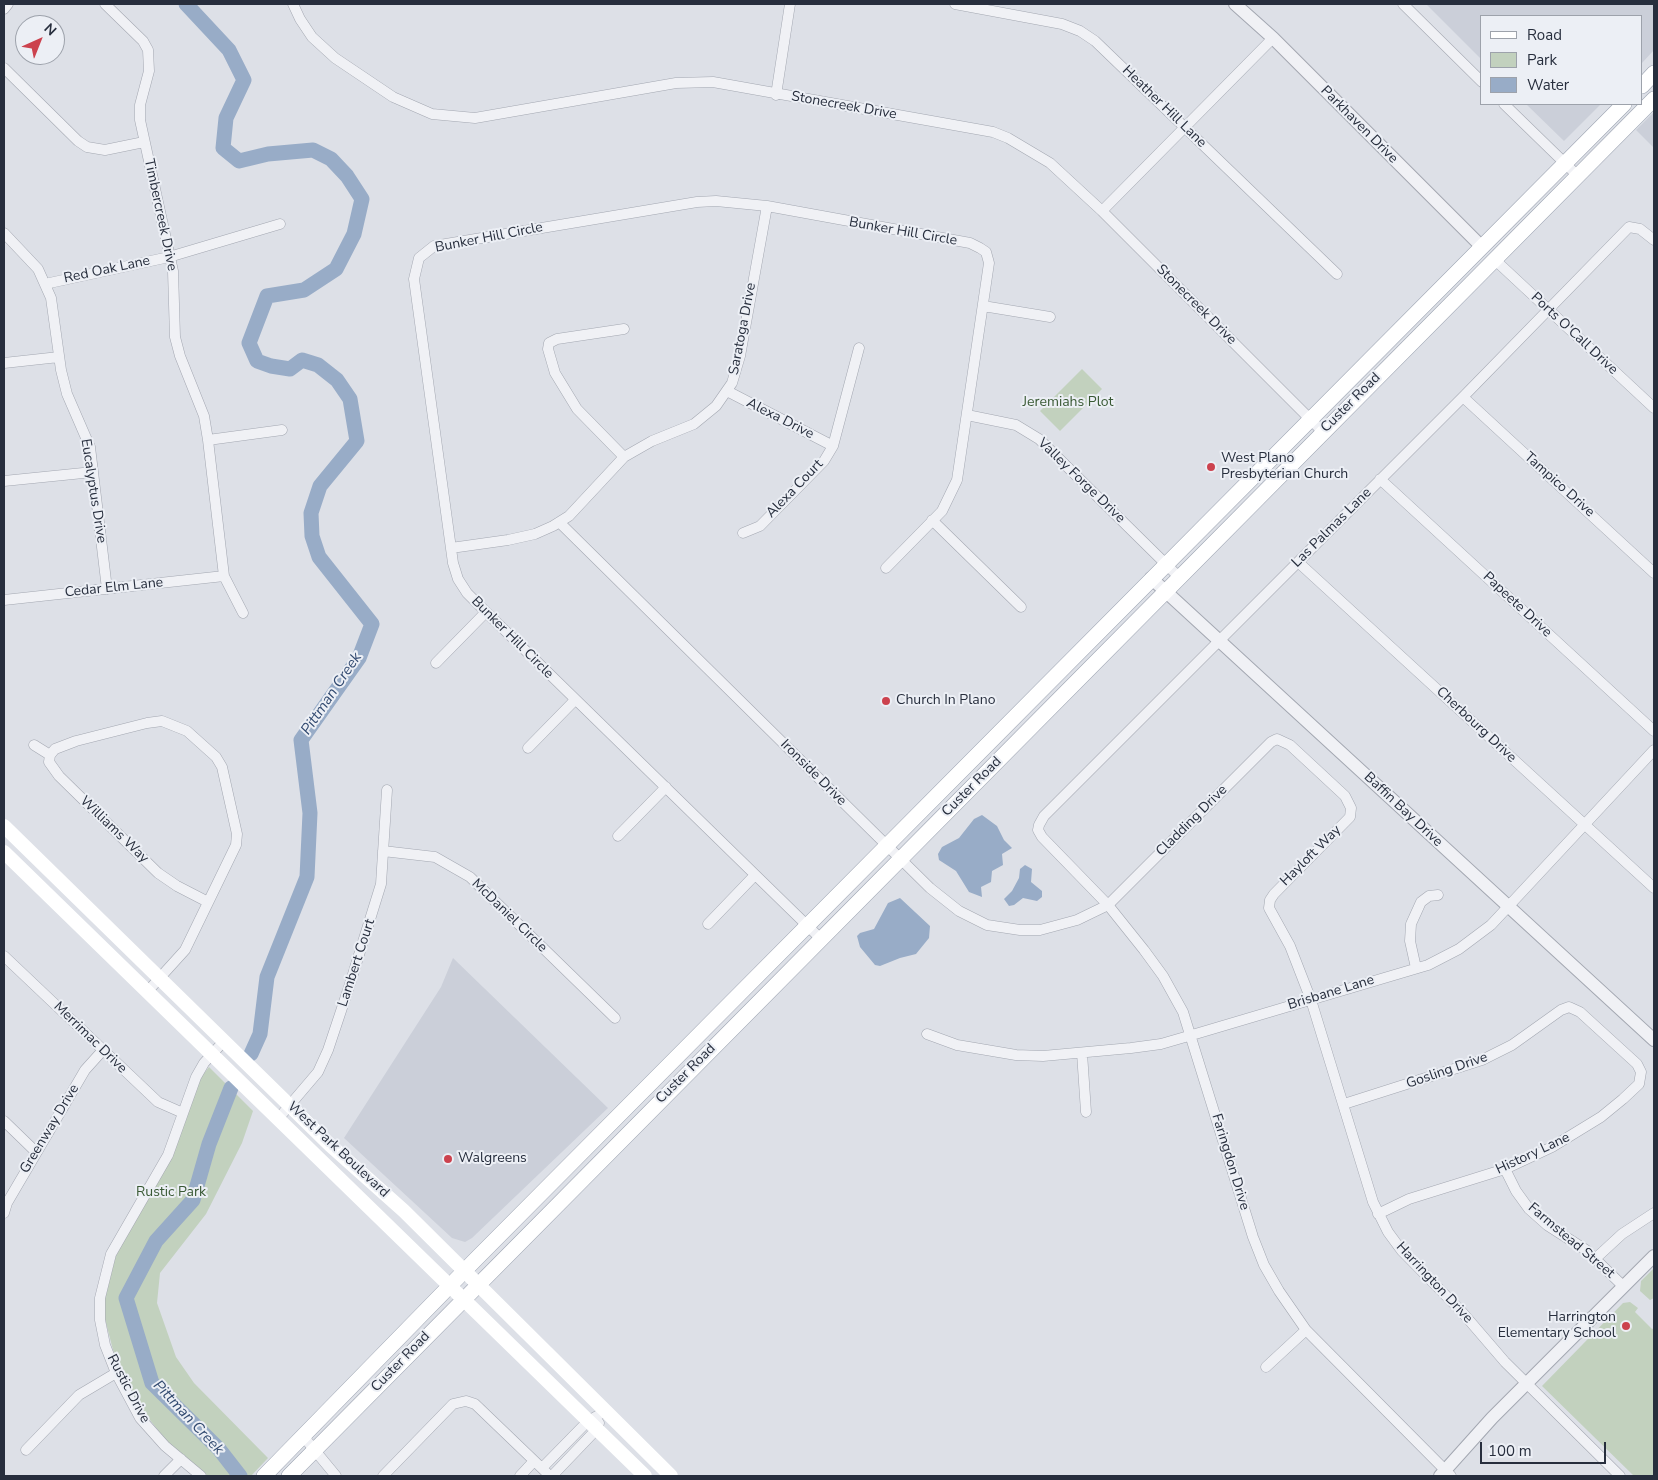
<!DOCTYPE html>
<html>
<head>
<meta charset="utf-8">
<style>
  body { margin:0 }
  #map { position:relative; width:1658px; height:1480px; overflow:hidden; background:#dde0e7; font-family:"Nunito Sans",sans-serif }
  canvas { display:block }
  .frame { position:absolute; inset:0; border:5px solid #272e3d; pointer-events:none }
  .legend { position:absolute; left:1480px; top:15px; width:162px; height:90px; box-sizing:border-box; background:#eceff5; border:1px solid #9da2ab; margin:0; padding:6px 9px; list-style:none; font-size:15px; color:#272e3d }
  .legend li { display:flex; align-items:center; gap:10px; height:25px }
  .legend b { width:25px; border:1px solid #9da2ab }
  .north { position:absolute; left:15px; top:15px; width:50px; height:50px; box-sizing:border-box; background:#eceff5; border:1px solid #9da2ab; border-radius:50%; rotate:44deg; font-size:14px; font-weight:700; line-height:20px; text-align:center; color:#272e3d }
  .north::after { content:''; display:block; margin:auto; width:18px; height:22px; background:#cc424e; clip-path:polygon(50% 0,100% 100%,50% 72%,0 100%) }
  .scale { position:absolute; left:1480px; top:1442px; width:126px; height:22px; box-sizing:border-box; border:2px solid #272e3d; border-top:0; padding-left:6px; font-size:15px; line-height:18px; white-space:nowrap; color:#272e3d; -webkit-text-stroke:4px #eceff5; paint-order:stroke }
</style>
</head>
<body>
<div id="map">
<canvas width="1658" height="1480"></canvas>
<div class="frame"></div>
<ul class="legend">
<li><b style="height:6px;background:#fff"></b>Road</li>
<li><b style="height:14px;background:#c2d1be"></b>Park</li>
<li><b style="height:14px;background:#98acc7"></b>Water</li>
</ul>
<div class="north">N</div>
<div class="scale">100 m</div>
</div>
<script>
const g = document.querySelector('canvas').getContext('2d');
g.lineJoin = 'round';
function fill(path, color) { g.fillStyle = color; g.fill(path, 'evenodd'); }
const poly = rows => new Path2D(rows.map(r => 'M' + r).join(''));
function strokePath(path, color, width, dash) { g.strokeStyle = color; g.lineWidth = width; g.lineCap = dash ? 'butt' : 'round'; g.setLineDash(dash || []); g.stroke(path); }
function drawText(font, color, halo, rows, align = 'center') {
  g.font = font + ' "Nunito Sans",sans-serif'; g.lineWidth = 4; g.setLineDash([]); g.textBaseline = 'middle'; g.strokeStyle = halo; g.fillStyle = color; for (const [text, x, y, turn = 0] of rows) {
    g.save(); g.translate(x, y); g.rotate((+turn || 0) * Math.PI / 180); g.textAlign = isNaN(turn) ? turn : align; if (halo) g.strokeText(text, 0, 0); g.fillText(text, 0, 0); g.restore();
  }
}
fill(poly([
  [1426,4,1654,4,1654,50,1642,63,1642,16,1482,16,1482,60],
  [1526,104,1601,104,1564,141],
  [1654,112,1654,148,1636,130],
  [453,958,608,1108,472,1238,465,1242,452,1238,344,1138,441,987]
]), '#cbcfd9');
fill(poly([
  [1082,369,1102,389,1060,431,1040,411],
  [209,1067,253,1111,242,1143,206,1214,160,1273,157,1303,176,1357,194,1383,268,1458,251,1476,208,1476,168,1443,139,1406,113,1350,105,1319,105,1298,115,1258,201,1077],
  [1654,1268,1654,1298,1650,1300,1640,1291,1641,1281],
  [1630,1302,1638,1308,1635,1312,1652,1329,1654,1328,1654,1476,1634,1476,1542,1386,1623,1303]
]), '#c2d1be');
fill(poly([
  [982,815,997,826,1004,840,1012,848,1002,854,1003,865,992,871,991,882,981,887,982,897,969,892,956,871,939,860,938,854,942,847,959,838,974,819],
  [1025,865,1032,869,1031,882,1042,891,1042,897,1037,901,1023,898,1014,905,1009,906,1004,899,1012,891,1019,878,1020,869],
  [900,898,930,926,929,938,916,954,900,958,880,966,875,965,860,947,857,936,860,933,874,929,888,903]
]), '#98acc7');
strokePath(poly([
  [186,4,229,50,244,80,226,118,223,148,239,161,268,154,313,150,331,159,347,176,362,199,354,234,336,269,304,290,267,296,249,343,257,361,271,366,290,369,302,360,318,365,337,380,350,399,357,441,320,486,311,513,312,536,319,557,372,624,359,658,301,740,310,813,307,877,267,977,260,1034,251,1054],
  [231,1088,209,1144,193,1200,156,1241,126,1298,152,1383,219,1449,240,1476]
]), '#98acc7', 15);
const minor = poly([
  [105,4,143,41,148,50,149,71,140,105,140,120,173,271,175,337,180,356,204,416,208,440,224,576,243,613],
  [293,4,300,19,312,37,335,58,393,97,432,114,475,118,676,83,713,82,993,132,1008,138,1050,163,1102,211,1323,432],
  [955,4,1062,24,1080,31,1095,41,1337,274],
  [1403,4,1482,82],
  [4,9,8,4],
  [4,68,78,141,87,147,105,150,144,142],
  [776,95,790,4],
  [1504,104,1578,176],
  [1102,211,1273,38],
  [4,233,38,269,51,298,61,370,67,394,90,447,107,589],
  [1494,259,1654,408],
  [45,284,169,257,280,224],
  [983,306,1050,317],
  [624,329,557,339,549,343,548,349,555,373,577,409,624,457],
  [4,363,59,357],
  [727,391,833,446],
  [1463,397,1654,573],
  [967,415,1016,425,1039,439,1179,577],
  [208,440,282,430],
  [1380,479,1654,731],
  [4,481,93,472],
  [932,520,1021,607],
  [559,522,930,888,959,911,987,925,1020,930,1040,930,1077,920,1108,905,1271,742,1277,739,1290,745,1345,796,1351,808,1350,817,1274,894,1270,900,1269,908,1290,946,1311,1000,1373,1202,1388,1232,1402,1251,1462,1312,1505,1362,1620,1476],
  [743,533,760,526,824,461,833,446,859,348],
  [451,548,508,540,535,534,553,526,569,516,624,457,652,441,694,424,716,406,732,383,740,356,767,206],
  [1298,562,1654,888],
  [4,600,224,576],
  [436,663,486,612],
  [34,745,50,755],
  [528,748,575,700],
  [50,755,55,749,76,741,147,723,162,721,187,731,216,757,222,767,237,834,236,845,185,950,147,992],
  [50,755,49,762,59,776,158,873,177,886,208,902],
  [618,836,666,787],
  [383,851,435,857,470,877,615,1018],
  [708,924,755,875],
  [821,939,486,612,467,593,458,579,453,563,414,279,419,258,434,246,697,202,716,201,767,206,970,243,980,248,986,252,989,263,957,480,942,511,886,568],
  [4,956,158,1102,183,1113],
  [1416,968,1410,941,1411,924,1421,902,1429,896,1438,895],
  [927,1034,957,1045,1016,1055,1043,1056,1131,1048,1161,1044,1192,1035,1428,965,1459,949,1491,925,1654,750],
  [1082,1053,1086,1112],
  [1344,1104,1482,1060,1512,1045,1561,1010,1569,1007,1580,1012,1637,1064,1641,1072,1639,1084,1623,1099,1601,1117,1552,1147,1505,1169,1409,1199,1378,1214],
  [278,1119,318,1072,328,1050,349,987,381,884,387,790],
  [4,1121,36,1152],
  [1505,1169,1516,1191,1529,1209,1547,1225,1586,1250,1623,1286],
  [4,1213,7,1203,85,1070,103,1050],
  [1596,1258,1622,1234,1654,1213],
  [1266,1367,1306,1330],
  [303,1436,336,1476],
  [26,1450,79,1395,116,1373],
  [542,1468,588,1421,604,1412],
  [164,1476,181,1459],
  [201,1476,165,1446,140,1418,116,1373,105,1345,100,1320,100,1298,111,1254,168,1155,196,1077,204,1063,224,1041],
  [383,1476,453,1404,466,1401,475,1404,550,1476],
  [520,1476,534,1461],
  [552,1476,596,1430,599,1423],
  [1451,1476,1306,1330,1279,1291,1264,1265,1253,1237,1183,1012,1163,976,1144,950,1108,905,1042,837,1038,830,1039,825,1044,816,1463,397,1629,227,1640,229,1654,240]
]);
const tertiary = poly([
  [1235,4,1273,38,1482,247],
  [1151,578,1654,1040],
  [1440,1476,1492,1418,1654,1256]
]);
const primary = poly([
  [1642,86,1654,73],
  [264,1476,476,1259,1624,104],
  [289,1476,1654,99]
]);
strokePath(minor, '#a3a7b1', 11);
strokePath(tertiary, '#a3a7b1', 14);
strokePath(primary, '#9da4b2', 16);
strokePath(minor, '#f0f1f5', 10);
strokePath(tertiary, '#f0f1f5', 12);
strokePath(poly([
  [4,826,330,1145,404,1211,671,1476],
  [4,852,645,1476]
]), '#fff', 14);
strokePath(primary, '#fff', 15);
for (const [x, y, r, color] of [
  [1211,467,5,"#cc424e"],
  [886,701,5,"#cc424e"],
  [448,1159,5,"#cc424e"],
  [1626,1326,5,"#cc424e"]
]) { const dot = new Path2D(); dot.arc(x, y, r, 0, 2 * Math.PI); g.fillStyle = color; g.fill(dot); strokePath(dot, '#eceff5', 2); }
drawText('14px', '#272e3d', '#eceff5', [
  ["Stonecreek Drive",844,106,10],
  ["Heather Hill Lane",1164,107,44],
  ["Parkhaven Drive",1359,125,45],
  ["Timbercreek Drive",160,215,78],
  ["Bunker Hill Circle",903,232,10],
  ["Bunker Hill Circle",489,238,-11],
  ["Red Oak Lane",107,270,-12],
  ["Stonecreek Drive",1196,305,45],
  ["Saratoga Drive",743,329,-79],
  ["Ports O'Call Drive",1574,334,43],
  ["Custer Road",1351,403,-45],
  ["Alexa Drive",780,419,27],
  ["Valley Forge Drive",1081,481,44],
  ["Tampico Drive",1559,485,42],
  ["Alexa Court",795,489,-46],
  ["Eucalyptus Drive",93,491,81],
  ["Las Palmas Lane",1332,528,-45],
  ["Cedar Elm Lane",114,588,-6],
  ["Papeete Drive",1517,605,43],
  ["Bunker Hill Circle",512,638,45],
  ["Cherbourg Drive",1476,725,43],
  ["Ironside Drive",813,773,45],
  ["Custer Road",972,787,-45],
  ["Baffin Bay Drive",1403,810,43],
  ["Cladding Drive",1192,821,-45],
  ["Williams Way",114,830,44],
  ["Hayloft Way",1311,856,-45],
  ["McDaniel Circle",509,916,44],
  ["Lambert Court",357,963,-72],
  ["Brisbane Lane",1331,993,-17],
  ["Merrimac Drive",90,1038,44],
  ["Gosling Drive",1447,1071,-19],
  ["Custer Road",686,1074,-45],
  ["Greenway Drive",50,1129,-59],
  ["West Park Boulevard",338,1150,43],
  ["History Lane",1533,1154,-25],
  ["Faringdon Drive",1230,1162,73],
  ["Farmstead Street",1571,1241,40],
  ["Harrington Drive",1434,1283,47],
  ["Custer Road",401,1362,-46],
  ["Rustic Drive",128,1389,62]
]);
drawText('14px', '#395934', '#eceff5', [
  ["Jeremiahs Plot",1068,403],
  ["Rustic Park",171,1193]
]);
drawText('14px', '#272e3d', '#eceff5', [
  ["West Plano",1221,459],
  ["Presbyterian Church",1221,475],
  ["Church In Plano",896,701],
  ["Walgreens",458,1159],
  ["Harrington",1616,1318,"right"],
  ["Elementary School",1616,1334,"right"]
], 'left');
drawText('italic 15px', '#324a70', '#eceff5', [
  ["Pittman Creek",332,694,-56],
  ["Pittman Creek",188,1418,47]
]);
</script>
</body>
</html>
